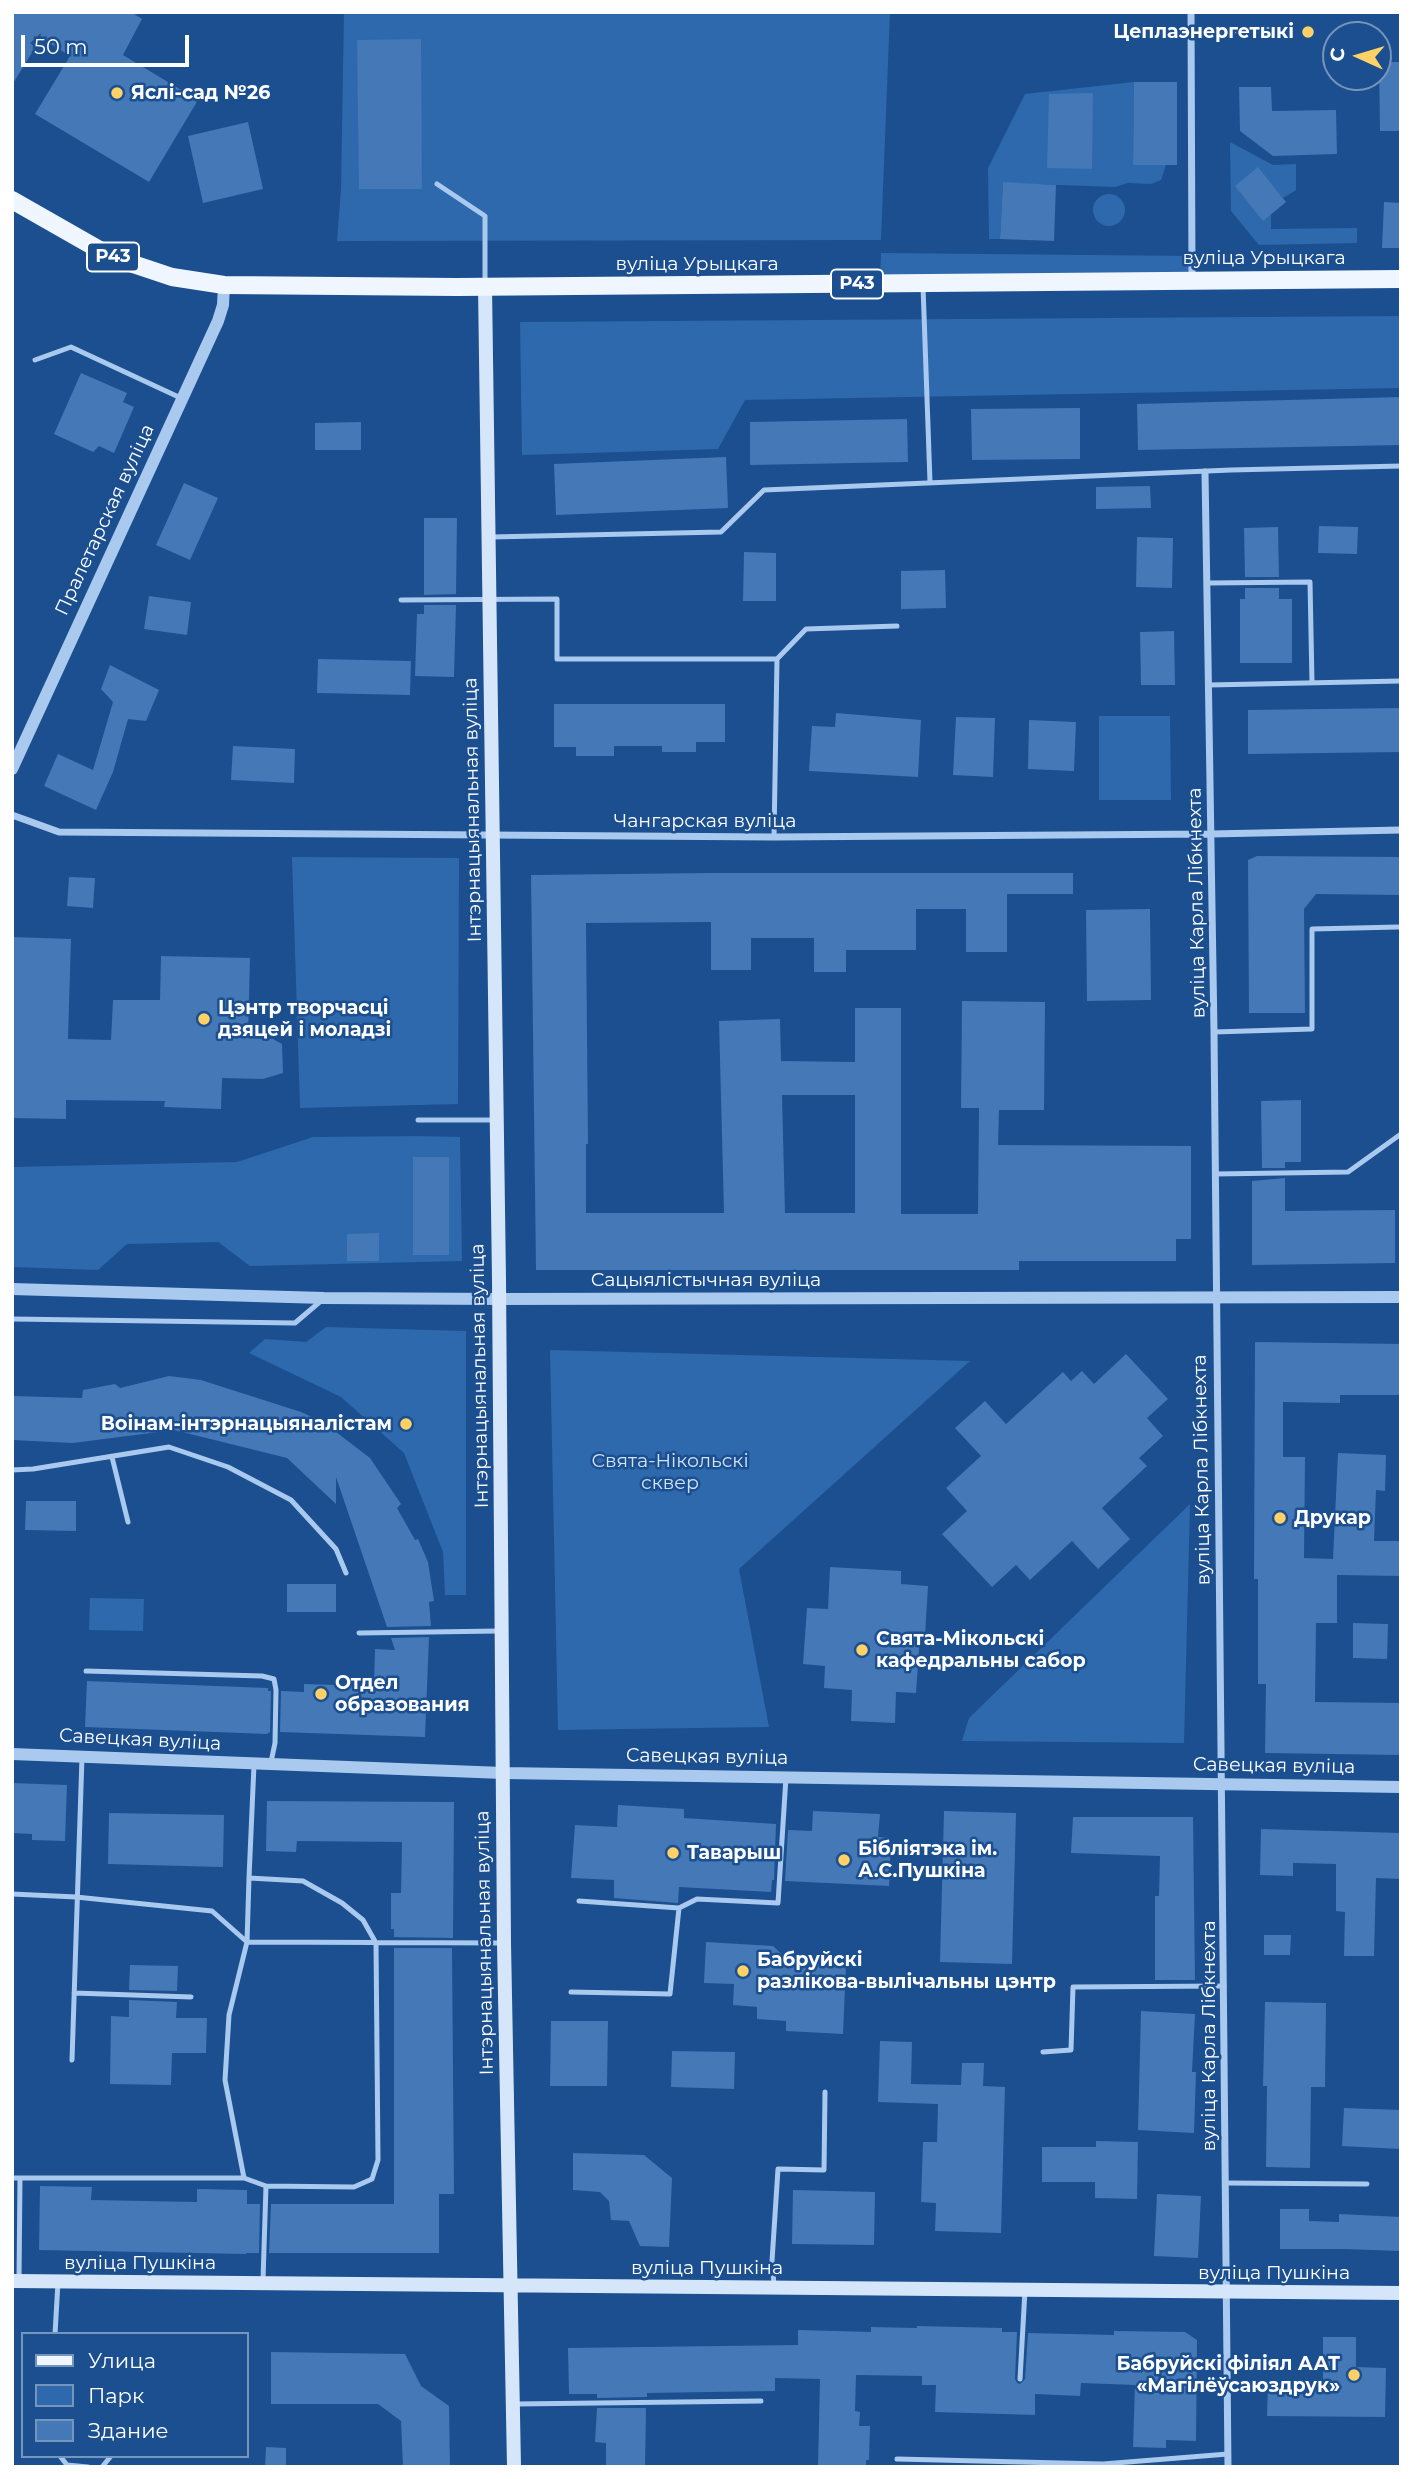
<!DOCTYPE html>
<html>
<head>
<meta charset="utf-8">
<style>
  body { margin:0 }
  #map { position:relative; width:1413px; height:2479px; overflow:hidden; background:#1b4f8f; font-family:Montserrat,sans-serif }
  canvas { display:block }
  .frame { position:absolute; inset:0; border:14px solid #fff; pointer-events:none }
  .legend { position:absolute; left:21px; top:2332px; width:228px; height:126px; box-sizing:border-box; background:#1b4f8f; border:2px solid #7695bc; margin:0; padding:9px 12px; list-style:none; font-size:21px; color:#fff }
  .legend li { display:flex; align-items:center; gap:14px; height:35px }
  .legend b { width:35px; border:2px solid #7695bc }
  .north { position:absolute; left:1322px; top:21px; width:70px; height:70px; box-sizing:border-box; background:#1b4f8f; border:2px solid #7695bc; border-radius:50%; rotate:274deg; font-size:19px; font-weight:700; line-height:28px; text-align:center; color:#fff }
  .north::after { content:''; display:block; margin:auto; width:24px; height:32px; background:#ffd166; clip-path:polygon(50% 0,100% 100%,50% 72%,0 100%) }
  .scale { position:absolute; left:21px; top:35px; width:168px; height:32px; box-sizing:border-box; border:4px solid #fff; border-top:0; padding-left:9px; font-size:21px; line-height:24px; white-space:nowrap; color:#fff; -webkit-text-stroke:5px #1b4f8f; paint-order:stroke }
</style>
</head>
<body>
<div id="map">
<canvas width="1413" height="2479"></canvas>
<div class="frame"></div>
<ul class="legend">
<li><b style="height:9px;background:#f0f6ff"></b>Улица</li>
<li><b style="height:19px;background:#2e69ad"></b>Парк</li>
<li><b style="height:19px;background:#4478b7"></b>Здание</li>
</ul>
<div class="north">С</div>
<div class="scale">50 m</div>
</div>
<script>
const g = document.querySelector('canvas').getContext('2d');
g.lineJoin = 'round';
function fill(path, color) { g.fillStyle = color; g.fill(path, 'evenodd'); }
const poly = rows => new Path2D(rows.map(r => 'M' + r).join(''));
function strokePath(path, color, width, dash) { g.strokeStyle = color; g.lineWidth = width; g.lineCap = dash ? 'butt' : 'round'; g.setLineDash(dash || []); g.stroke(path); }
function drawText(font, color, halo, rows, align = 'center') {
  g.font = font + ' Montserrat,sans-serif'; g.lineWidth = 5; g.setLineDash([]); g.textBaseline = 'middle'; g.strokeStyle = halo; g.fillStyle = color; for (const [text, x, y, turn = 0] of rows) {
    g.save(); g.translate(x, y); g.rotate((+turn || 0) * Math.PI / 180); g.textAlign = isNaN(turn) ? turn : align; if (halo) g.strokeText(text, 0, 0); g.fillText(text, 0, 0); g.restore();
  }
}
fill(poly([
  [344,12,890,12,881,240,337,241,341,189],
  [1134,82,1133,165,1166,165,1161,180,1151,184,1128,183,1115,187,1003,183,1000,239,989,239,988,168,1025,94],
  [1230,142,1273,165,1296,164,1296,190,1283,198,1258,168,1271,214,1271,229,1357,228,1357,243,1259,245,1231,211],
  '1093 210a16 16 0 1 1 32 0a16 16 0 1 1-32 0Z',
  [881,253,1192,256,1192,279,880,283],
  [1401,316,1401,388,745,400,718,449,522,455,520,322],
  [1170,716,1171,800,1099,800,1099,716],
  [292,857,459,858,458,1104,300,1108],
  [416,1136,460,1137,462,1261,250,1266,218,1242,127,1244,98,1270,12,1267,12,1167,237,1162,313,1137],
  [326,1327,466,1331,466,1595,445,1595,443,1552,404,1453,341,1397,249,1353,265,1339,306,1342],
  [550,1350,970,1361,739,1569,769,1727,558,1730],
  [1190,1504,1184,1743,962,1741,969,1718],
  [90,1598,144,1599,143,1631,89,1630]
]), '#2e69ad');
fill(poly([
  [12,12,131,12,142,19,123,55,198,100,149,182,35,114,70,56,41,38,12,85],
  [421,39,422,189,359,189,357,40],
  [1379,62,1401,62,1401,131,1380,131],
  [1134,82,1177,82,1177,165,1133,165],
  [1239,87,1271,87,1272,111,1336,110,1337,154,1273,156,1240,131],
  [1093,93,1092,169,1047,168,1049,94],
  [248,122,263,189,203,203,188,136],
  [1258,167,1286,202,1263,221,1235,186],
  [1003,182,1056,185,1054,241,1000,239],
  [1384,202,1401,203,1401,248,1382,248],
  [81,373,127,393,123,402,134,407,114,453,99,446,93,452,54,434],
  [1401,397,1401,445,1138,450,1137,404],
  [1080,408,1080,459,972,460,971,409],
  [907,419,908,462,750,465,750,422],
  [361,422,361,450,315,450,315,423],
  [726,457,728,508,556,515,554,464],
  [184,483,218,498,190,560,156,545],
  [1150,486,1151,508,1096,509,1096,487],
  [424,518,457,518,456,594,424,595],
  [1319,526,1358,527,1357,554,1318,553],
  [1278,527,1279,577,1245,577,1244,528],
  [1137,537,1173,538,1172,588,1136,587],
  [744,552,776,553,776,601,743,601],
  [945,570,946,608,901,609,901,571],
  [1245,588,1279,588,1279,599,1292,599,1292,663,1240,663,1240,599,1245,599],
  [149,596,191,602,187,635,144,629],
  [424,605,456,605,454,677,415,676,417,614,424,614],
  [1174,631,1175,685,1141,685,1140,632],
  [318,659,411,661,410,695,317,693],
  [110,665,159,690,146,721,128,719,113,772,96,810,44,786,58,754,93,770,113,702,101,689],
  [554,704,725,704,725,742,696,742,696,752,662,752,662,746,614,746,614,756,576,756,576,747,554,747],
  [1401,708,1401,752,1248,754,1248,710],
  [836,713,921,720,918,777,809,771,812,726,835,727],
  [956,717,995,718,993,777,953,775],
  [1029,720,1076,722,1074,771,1028,769],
  [233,746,295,749,294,783,231,780],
  [1257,856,1401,857,1401,895,1316,894,1304,909,1305,1013,1249,1013,1248,860],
  [711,873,1073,873,1073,894,1007,894,1007,952,966,952,966,909,916,909,916,950,846,950,846,972,814,972,814,938,751,938,751,970,711,970,711,922,586,923,588,1144,586,1144,586,1213,724,1213,719,1021,780,1019,781,1061,855,1062,855,1008,901,1008,901,1214,978,1214,979,1108,961,1108,962,1001,1045,1002,1044,1110,999,1110,998,1145,1191,1146,1191,1239,1176,1239,1176,1261,1019,1261,1019,1270,536,1270,531,875],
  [782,1095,855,1095,855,1213,785,1213],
  [69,877,95,878,93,908,67,906],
  [1150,909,1151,1000,1087,1001,1086,910],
  [12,937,71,939,68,1039,111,1040,113,1000,160,1000,161,956,250,958,248,1038,273,1039,282,1044,283,1073,263,1079,222,1078,221,1109,164,1107,165,1101,66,1100,66,1119,12,1118],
  [1301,1100,1301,1162,1285,1162,1285,1168,1262,1168,1261,1101],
  [413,1157,449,1157,449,1255,413,1255],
  [1285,1178,1285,1211,1395,1210,1395,1263,1252,1265,1252,1181],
  [379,1233,379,1261,347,1261,347,1234],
  [1255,1342,1401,1344,1401,1395,1340,1395,1340,1403,1283,1402,1283,1457,1305,1457,1304,1558,1333,1559,1338,1453,1386,1455,1385,1491,1376,1490,1374,1541,1401,1541,1401,1576,1337,1575,1337,1623,1316,1623,1315,1702,1401,1703,1401,1755,1265,1753,1266,1684,1258,1684,1258,1579,1254,1579],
  [1126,1354,1168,1399,1147,1418,1163,1436,1139,1458,1147,1466,1102,1508,1130,1539,1098,1569,1072,1541,1030,1580,1016,1565,992,1587,942,1534,967,1511,946,1488,981,1456,955,1428,985,1401,1006,1424,1063,1372,1071,1381,1082,1371,1094,1384],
  [169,1376,201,1380,301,1412,323,1422,370,1458,401,1504,397,1508,415,1540,418,1539,428,1562,434,1601,429,1602,431,1626,387,1627,336,1477,336,1504,287,1458,174,1430,73,1443,12,1440,12,1396,82,1398,83,1390,115,1384,120,1388],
  [26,1501,76,1501,76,1531,25,1530],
  [830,1567,901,1571,901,1584,928,1586,925,1636,920,1636,916,1693,896,1692,895,1723,851,1721,852,1690,824,1688,825,1666,803,1664,807,1608,828,1609],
  [287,1584,336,1584,336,1612,287,1612],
  [1353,1623,1388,1624,1387,1659,1353,1658],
  [429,1637,425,1737,280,1732,281,1691,304,1692,304,1684,374,1686,375,1649,395,1650,391,1638],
  [87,1681,268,1688,268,1691,271,1691,270,1732,267,1734,85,1727],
  [12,1783,67,1785,65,1841,32,1840,32,1834,12,1833],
  [267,1801,454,1802,453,1938,394,1937,394,1929,391,1929,391,1893,401,1893,402,1842,297,1841,296,1852,266,1851],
  [618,1805,684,1809,684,1818,776,1824,774,1880,772,1880,771,1892,679,1887,678,1903,614,1898,614,1880,571,1878,575,1825,617,1827],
  [813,1811,880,1814,878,1837,891,1838,889,1886,785,1881,788,1830,812,1831],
  [944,1811,1016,1813,1012,1964,940,1962],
  [109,1813,224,1815,223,1867,108,1864],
  [1073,1817,1193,1817,1195,1980,1155,1980,1155,1896,1159,1896,1160,1856,1071,1853],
  [1261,1829,1401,1833,1401,1879,1376,1878,1374,1956,1344,1956,1345,1912,1336,1911,1336,1864,1293,1863,1293,1876,1260,1875],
  [1264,1935,1291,1935,1290,1955,1264,1955],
  [706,1942,773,1946,788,1960,846,1964,843,2034,786,2031,786,2021,757,2019,757,2007,733,2005,734,1984,704,1983],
  [394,1948,452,1948,454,2194,439,2194,439,2253,269,2253,271,2204,394,2204],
  [130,1965,178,1966,177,1991,129,1990],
  [129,2000,177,2002,176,2018,207,2018,206,2053,172,2053,171,2085,110,2084,111,2016,129,2017],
  [1265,2002,1326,2003,1325,2087,1311,2087,1310,2168,1266,2167,1267,2086,1263,2086],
  [1141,2011,1195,2014,1192,2072,1196,2072,1194,2133,1138,2130],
  [551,2021,608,2021,607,2086,550,2086],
  [880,2041,912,2042,911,2084,961,2085,962,2063,984,2063,983,2086,1005,2087,1001,2233,935,2231,936,2203,921,2202,923,2142,937,2142,938,2104,878,2102],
  [672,2051,735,2052,734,2089,671,2087],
  [1344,2108,1401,2110,1401,2149,1342,2146],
  [1096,2141,1138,2142,1137,2199,1095,2198,1095,2182,1042,2182,1042,2147,1096,2147],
  [573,2153,644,2155,672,2178,669,2247,640,2246,629,2221,611,2220,609,2201,600,2192,573,2190],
  [40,2186,92,2187,91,2200,197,2202,197,2189,247,2190,247,2204,260,2204,259,2253,246,2253,246,2254,39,2250],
  [793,2190,875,2192,874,2245,792,2244],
  [1157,2194,1201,2196,1198,2258,1154,2256],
  [1280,2209,1309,2209,1309,2221,1339,2222,1339,2214,1401,2217,1401,2251,1343,2249,1280,2249],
  [917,2326,1002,2328,1002,2332,1017,2332,1015,2379,1017,2383,1020,2384,1025,2379,1028,2333,1114,2335,1114,2331,1185,2332,1197,2340,1196,2441,1166,2440,1166,2448,1133,2447,1135,2385,1081,2383,1080,2396,1035,2394,1035,2415,935,2412,936,2385,922,2385,922,2376,856,2375,855,2411,860,2412,859,2426,870,2426,869,2460,866,2460,866,2467,818,2467,820,2379,775,2378,775,2391,647,2393,647,2397,597,2398,597,2394,569,2394,568,2348,798,2345,798,2330,871,2332,871,2327,917,2328],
  [1323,2337,1356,2337,1356,2367,1386,2368,1385,2417,1267,2416,1268,2383,1323,2383],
  [271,2352,405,2354,421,2386,449,2406,450,2467,403,2467,401,2421,378,2404,271,2404],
  [597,2408,646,2408,645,2467,606,2467,606,2443,595,2442],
  [266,2447,286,2448,286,2467,265,2467]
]), '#4478b7');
strokePath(poly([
  [1191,32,1291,29],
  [437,184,485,216,485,285],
  [923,286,930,482],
  [35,360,71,347,183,399],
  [491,537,721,532,764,490,1231,470,1401,466],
  [1208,583,1310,582,1312,683],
  [401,600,557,599,557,659,777,659,806,629,897,626],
  [1209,685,1401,681],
  [774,837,777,659],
  [1214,1032,1312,1029,1312,929,1398,927],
  [418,1120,497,1120],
  [1215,1174,1348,1172,1401,1134],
  [12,1319,295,1323,322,1300],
  [112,1457,128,1522],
  [12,1470,33,1469,169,1447,228,1467,291,1500,336,1549,346,1573],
  [359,1633,499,1631],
  [86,1671,262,1676,274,1679,276,1690,275,1743,271,1762],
  [254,1765,249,1878,303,1881,342,1903,363,1920,376,1943,378,2160,372,2179,354,2187,266,2186,263,2280],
  [249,1878,247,1942,229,2015,225,2080,244,2178,266,2186],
  [12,1894,76,1897,212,1911,247,1942,504,1943],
  [579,1901,679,1908,697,1899,778,1903,786,1777],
  [571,1992,670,1994,679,1908],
  [74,1993,191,1997],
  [1043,2052,1071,2050,1073,1987,1224,1986],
  [72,2060,82,1757],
  [12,2178,244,2178],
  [1226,2183,1367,2184],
  [19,2280,20,2178],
  [774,2285,772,2261,778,2169,824,2170,825,2092],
  [55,2334,58,2282],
  [1020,2379,1025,2290],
  [516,2404,761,2401],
  [60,2456,67,2465,88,2467],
  [897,2459,1103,2464,1228,2454],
  [102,2467,111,2456]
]), '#a9c9ee', 5);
strokePath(poly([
  [1191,12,1192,279],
  [1205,472,1214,1032,1228,2467],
  [12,815,59,832,774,837,1211,834,1401,830]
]), '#a9c9ee', 7);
strokePath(poly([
  [12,769,218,321,223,305,224,285],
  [12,1289,324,1298,499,1299,1401,1297],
  [12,1754,503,1773,1401,1787]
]), '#a9c9ee', 12);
strokePath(poly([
  [485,286,499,1280,504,1943,514,2467],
  [12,2281,1401,2293]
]), '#d6e6fa', 14);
strokePath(poly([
  [12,200,112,257,172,277,224,285,457,287,1401,279]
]), '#f0f6ff', 18);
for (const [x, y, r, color] of [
  [1308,32,7,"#ffd166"],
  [117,93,7,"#ffd166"],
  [204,1019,7,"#ffd166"],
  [406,1424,7,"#ffd166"],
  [1280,1518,7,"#ffd166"],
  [862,1650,7,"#ffd166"],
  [321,1694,7,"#ffd166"],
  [673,1853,7,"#ffd166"],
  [844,1860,7,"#ffd166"],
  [743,1971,7,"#ffd166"],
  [1354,2375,7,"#ffd166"]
]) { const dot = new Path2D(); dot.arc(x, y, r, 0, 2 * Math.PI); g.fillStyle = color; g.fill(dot); strokePath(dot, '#1b4f8f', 2.5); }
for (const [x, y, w] of [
  [113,257,52],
  [857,284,52]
]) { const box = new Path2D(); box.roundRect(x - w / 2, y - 14.5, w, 29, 5); g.fillStyle = '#1b4f8f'; g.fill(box); strokePath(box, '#fff', 2); }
drawText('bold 18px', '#fff', null, [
  ["Р43",113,257],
  ["Р43",857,284]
]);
drawText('bold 19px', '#fff', '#1b4f8f', [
  ["Цеплаэнергетыкі",1294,32,"right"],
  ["Яслі-сад №26",131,93],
  ["Цэнтр творчасці",218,1008],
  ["дзяцей і моладзі",218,1030],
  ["Воінам-інтэрнацыяналістам",392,1424,"right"],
  ["Друкар",1294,1518],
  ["Свята-Мікольскі",876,1639],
  ["кафедральны сабор",876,1661],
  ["Отдел",335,1683],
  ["образования",335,1705],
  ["Бібліятэка ім.",858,1849],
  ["А.С.Пушкіна",858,1871],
  ["Таварыш",687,1853],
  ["Бабруйскі",757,1960],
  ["разлікова-вылічальны цэнтр",757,1982],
  ["Бабруйскі філіял ААТ",1340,2364,"right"],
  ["«Магілёўсаюздрук»",1340,2386,"right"]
], 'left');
drawText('19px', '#fff', '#1b4f8f', [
  ["вуліца Урыцкага",1264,258],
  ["вуліца Урыцкага",697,264],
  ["Пралетарская вуліца",105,520,-65],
  ["Інтэрнацыянальная вуліца",473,810,-91],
  ["Чангарская вуліца",705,821],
  ["вуліца Карла Лібкнехта",1197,903,-91],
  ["Сацыялістычная вуліца",706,1280],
  ["Інтэрнацыянальная вуліца",480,1376,-91],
  ["вуліца Карла Лібкнехта",1202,1470,-91],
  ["Савецкая вуліца",140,1740,3],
  ["Савецкая вуліца",707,1757,1],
  ["Савецкая вуліца",1274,1766,1],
  ["Інтэрнацыянальная вуліца",485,1943,-91],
  ["вуліца Карла Лібкнехта",1209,2036,-90],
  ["вуліца Пушкіна",140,2263],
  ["вуліца Пушкіна",707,2268],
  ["вуліца Пушкіна",1274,2273]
]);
drawText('19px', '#cfe3fa', '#1b4f8f', [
  ["Свята-Нікольскі",670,1461],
  ["сквер",670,1483]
]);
</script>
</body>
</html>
